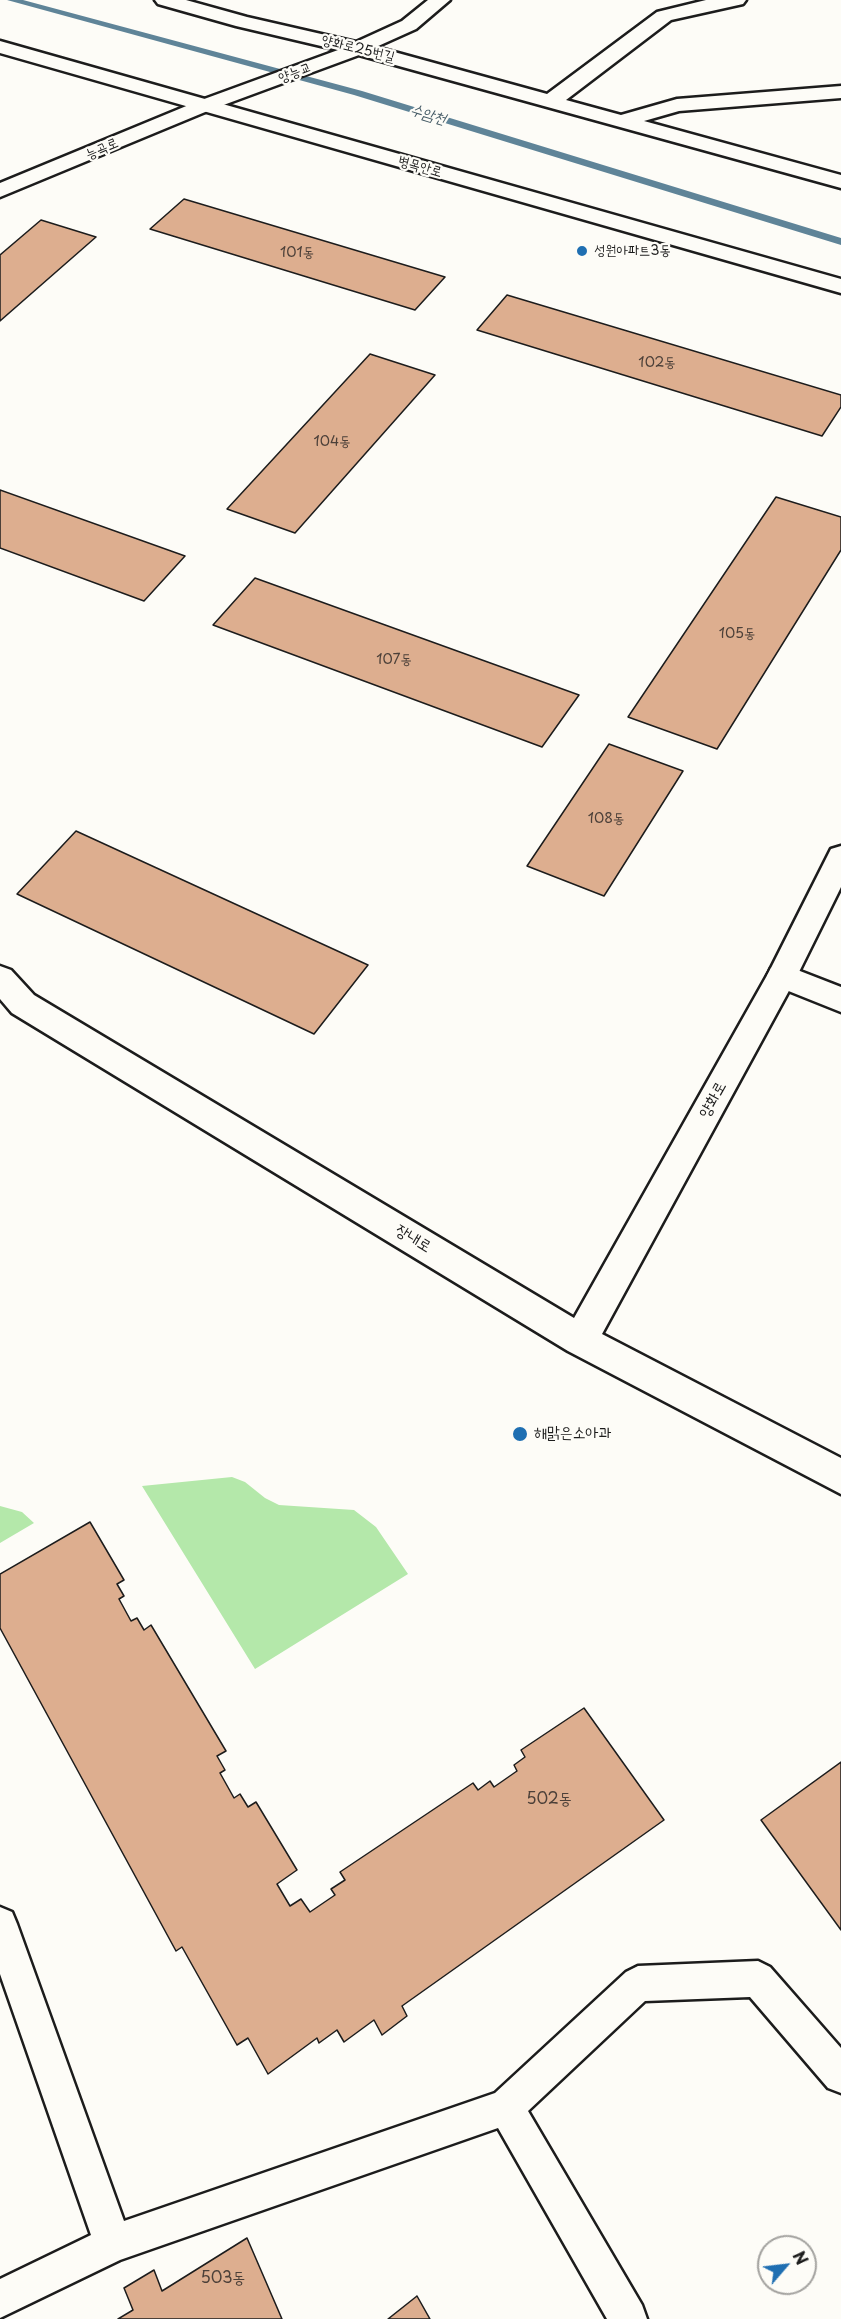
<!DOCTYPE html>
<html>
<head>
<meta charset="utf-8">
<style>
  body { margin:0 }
  #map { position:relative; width:841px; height:2319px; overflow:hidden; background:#fdfcf7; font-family:"Playpen Sans",sans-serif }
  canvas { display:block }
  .north { position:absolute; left:757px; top:2235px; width:60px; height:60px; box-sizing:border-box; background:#fdfcf7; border:2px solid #a3a29f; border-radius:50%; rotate:62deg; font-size:16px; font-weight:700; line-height:24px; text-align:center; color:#1c1c1c }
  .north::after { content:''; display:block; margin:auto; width:21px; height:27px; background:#1f6fb2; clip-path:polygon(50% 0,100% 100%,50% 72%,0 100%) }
</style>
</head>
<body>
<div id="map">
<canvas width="841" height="2319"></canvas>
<div class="north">N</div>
</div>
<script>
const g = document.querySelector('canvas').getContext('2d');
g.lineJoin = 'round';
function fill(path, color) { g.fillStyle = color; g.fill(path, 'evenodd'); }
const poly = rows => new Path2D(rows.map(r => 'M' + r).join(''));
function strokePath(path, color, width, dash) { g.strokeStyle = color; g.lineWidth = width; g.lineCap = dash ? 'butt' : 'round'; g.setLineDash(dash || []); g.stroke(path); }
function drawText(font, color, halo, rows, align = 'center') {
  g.font = font + ' "Playpen Sans","Poor Story",sans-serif'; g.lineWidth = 4.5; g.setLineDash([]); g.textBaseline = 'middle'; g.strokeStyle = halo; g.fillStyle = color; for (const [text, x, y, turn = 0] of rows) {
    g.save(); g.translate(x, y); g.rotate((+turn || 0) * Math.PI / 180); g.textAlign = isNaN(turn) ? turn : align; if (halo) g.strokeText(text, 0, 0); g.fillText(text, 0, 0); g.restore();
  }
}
fill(poly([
  [232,1477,245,1482,265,1498,279,1505,354,1510,376,1527,408,1574,255,1669,142,1486],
  [0,1506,22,1512,34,1523,0,1543]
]), '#b4e8aa');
fill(poly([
  [7,0,23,0,362,91,841,238,841,245,354,95,7,0]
]), '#5f8498');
const building = poly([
  [184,199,445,277,415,310,150,229,184,199],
  [41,220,96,237,0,321,0,255,41,220],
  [507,295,841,395,841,407,822,436,477,330,507,295],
  [370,354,435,375,295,533,227,509,370,354],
  [0,490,185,556,144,601,0,548,0,490],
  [776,497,841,517,841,550,717,749,628,717,776,497],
  [255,578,579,695,542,747,213,625,255,578],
  [609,744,683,771,604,896,527,866,609,744],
  [76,831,368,965,314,1034,17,894,76,831],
  [90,1522,124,1580,117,1584,124,1596,119,1599,131,1621,137,1618,144,1630,151,1625,226,1751,217,1756,225,1770,220,1773,234,1798,240,1794,248,1807,256,1802,297,1870,277,1884,290,1906,301,1899,310,1912,335,1895,331,1889,345,1880,340,1872,473,1783,478,1790,490,1781,494,1787,517,1771,514,1765,525,1757,521,1750,584,1708,664,1820,402,2006,407,2016,382,2035,374,2020,344,2042,337,2030,319,2043,317,2038,268,2074,248,2038,237,2045,182,1947,176,1951,0,1628,0,1574,90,1522],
  [841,1762,841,1930,761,1820,841,1762],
  [247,2238,282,2319,118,2319,133,2310,124,2288,154,2270,162,2291,247,2238],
  [417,2296,430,2319,388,2319,417,2296]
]);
fill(building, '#ddae8f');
strokePath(building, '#1c1c1c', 1.5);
const lane = poly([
  [0,1907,12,1912,17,1924,124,2221,495,2093,626,1972,638,1966,758,1961,770,1967,841,2048,841,2093,828,2088,750,1997,645,2001,528,2111,642,2305,647,2319,607,2319,498,2128,120,2260,0,2318,0,2279,91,2235,0,1974,0,1907]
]);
const street = poly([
  [155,0,186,0,247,17,356,42,402,21,428,0,450,0,416,29,376,47,547,94,657,12,706,0,746,0,743,4,671,20,566,100,621,115,677,99,841,86,841,98,679,111,644,121,841,175,841,188,359,55,210,110,0,197,0,183,196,102,338,50,236,26,158,4,155,0],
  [782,964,841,987,841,1012,771,984,767,976,771,968,782,964]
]);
const secondary = poly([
  [0,41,841,279,841,293,0,53,0,41],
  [841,846,841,887,797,976,602,1334,841,1458,841,1494,568,1351,12,1013,0,999,0,966,11,970,34,995,574,1318,769,972,831,849,841,846]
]);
strokePath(lane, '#1c1c1c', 5);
strokePath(street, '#1c1c1c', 5);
strokePath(secondary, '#1c1c1c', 5);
fill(lane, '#fdfcf7');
fill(street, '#fdfcf7');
fill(secondary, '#fdfcf7');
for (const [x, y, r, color] of [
  [582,251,6,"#1f6fb2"],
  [520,1434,8,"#1f6fb2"]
]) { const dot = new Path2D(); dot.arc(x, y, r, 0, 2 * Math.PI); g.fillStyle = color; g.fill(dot); strokePath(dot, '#fdfcf7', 2); }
drawText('14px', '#1c1c1c', '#fdfcf7', [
  ["양화로25번길",358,49,14],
  ["양능교",295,73,-21],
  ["능곡로",102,149,-23],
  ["병목안로",420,167,16]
]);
drawText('14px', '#1c1c1c', '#fdfcf7', [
  ["성원아파트3동",594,251]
], 'left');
drawText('14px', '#4c4039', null, [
  ["101동",297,253],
  ["102동",657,363],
  ["104동",332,442],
  ["105동",737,634],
  ["107동",394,660],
  ["108동",606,819]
]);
drawText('italic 15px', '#435964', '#fdfcf7', [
  ["수암천",428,115,17]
]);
drawText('16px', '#1c1c1c', '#fdfcf7', [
  ["양화로",713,1100,-61],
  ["장내로",413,1239,31]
]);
drawText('16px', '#1c1c1c', '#fdfcf7', [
  ["해맑은소아과",534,1434]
], 'left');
drawText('16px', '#4c4039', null, [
  ["502동",549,1800],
  ["503동",223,2279]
]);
</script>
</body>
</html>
